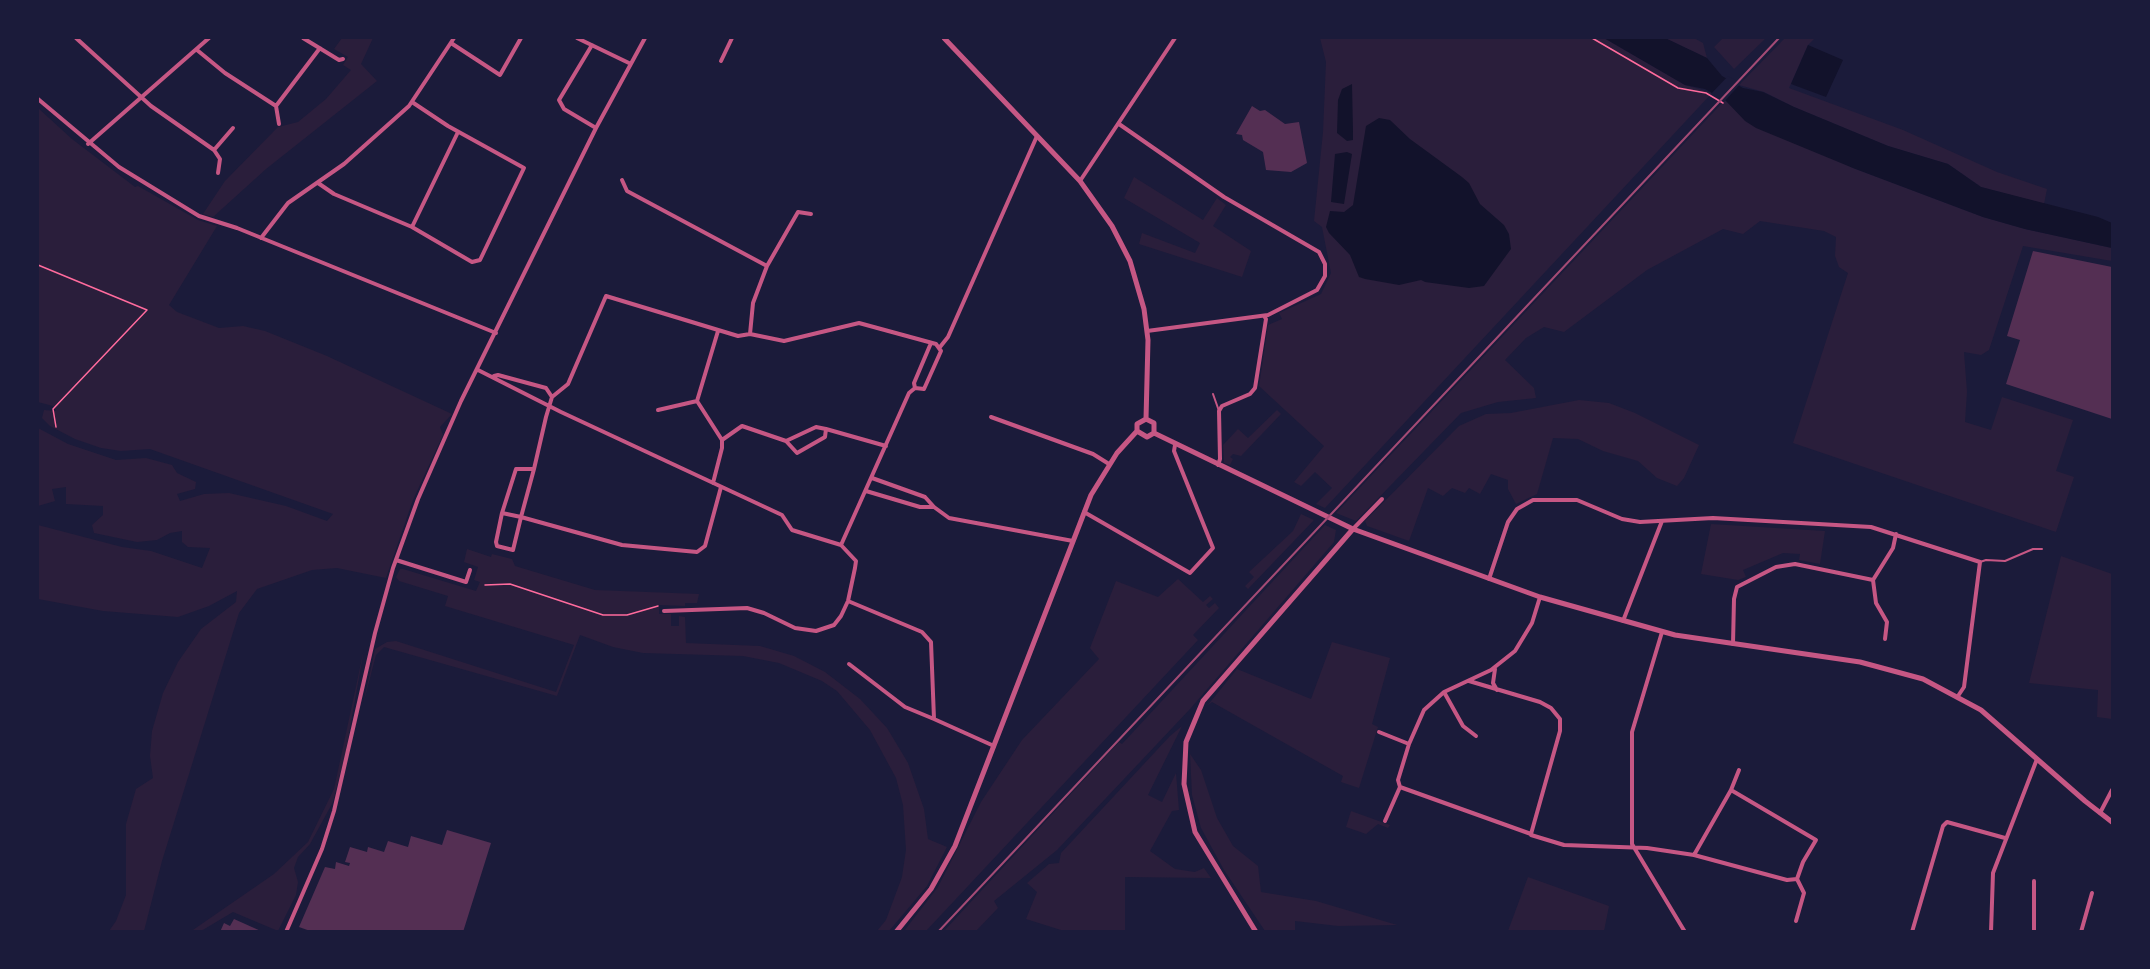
<!DOCTYPE html>
<html>
<head>
<meta charset="utf-8">
<style>
  body { margin:0 }
  #map { position:relative; width:2150px; height:969px; overflow:hidden; background:#1b1b3a; font-family:"DM Sans",sans-serif }
  canvas { display:block }
  .frame { position:absolute; inset:0; border:39px solid #1b1b3a; pointer-events:none }
</style>
</head>
<body>
<div id="map">
<canvas width="2150" height="969"></canvas>
<div class="frame"></div>
</div>
<script>
const g = document.querySelector('canvas').getContext('2d');
g.lineJoin = 'round';
function fill(path, color) { g.fillStyle = color; g.fill(path, 'evenodd'); }
const poly = rows => new Path2D(rows.map(r => 'M' + r).join(''));
function strokePath(path, color, width, dash) { g.strokeStyle = color; g.lineWidth = width; g.lineCap = dash ? 'butt' : 'round'; g.setLineDash(dash || []); g.stroke(path); }
fill(poly([
  [342,38,373,38,361,64,377,81,266,169,213,217,203,214,225,181,278,127,298,122,326,99,351,70,343,65,348,57,334,49],
  [1320,38,1604,38,1685,85,1712,93,1325,508,1316,504,1332,488,1315,472,1301,486,1294,482,1324,446,1259,386,1268,325,1282,319,1279,313,1321,294,1331,273,1322,227,1314,221,1323,132,1326,62],
  [1665,38,1694,38,1703,43,1707,58],
  [1723,38,1766,38,1734,69,1714,47],
  [1785,38,1815,38,1808,45,1789,88,1903,130,1997,172,2047,189,2044,204,1981,187,1948,164,1888,146,1794,107,1764,92,1739,85],
  [1725,100,1853,168,1983,217,2025,229,2112,248,2112,261,2023,246,1989,350,1981,355,1964,352,1967,392,1965,422,1991,430,2002,397,2073,420,2056,471,2074,477,2056,532,1793,443,1848,273,1839,267,1835,256,1836,237,1824,231,1760,221,1743,234,1723,229,1647,270,1564,332,1544,327,1526,338,1505,360,1534,388,1536,398,1498,402,1461,413,1356,521,1336,513],
  [38,108,72,139,135,187,138,186,198,220,217,226,169,305,177,312,219,328,243,326,265,331,327,356,452,414,440,427,443,435,413,500,386,578,337,568,312,570,257,589,239,613,162,861,144,931,109,931,116,921,126,895,126,824,136,789,153,778,150,756,152,731,163,693,178,662,201,629,236,602,237,591,209,606,178,617,103,611,38,599,38,525,122,547,151,551,202,568,210,548,188,547,182,542,182,531,170,533,157,540,137,542,94,533,92,525,103,515,103,506,66,504,66,487,52,489,55,501,38,506,38,428,68,444,116,460,146,458,172,465,177,473,196,482,195,489,177,494,180,501,204,494,229,493,286,506,327,521,333,514,150,449,121,451,101,448,75,439,50,426,42,418,44,410,56,411,53,406,38,402],
  [1134,177,1203,220,1217,198,1226,205,1213,226,1251,251,1242,277,1139,244,1142,233,1195,253,1200,243,1124,198],
  [1579,400,1609,403,1635,413,1699,445,1684,478,1677,486,1657,478,1638,461,1603,451,1578,439,1553,438,1537,494,1516,504,1508,489,1508,480,1491,474,1480,494,1469,488,1465,493,1452,488,1443,496,1428,488,1409,541,1367,526,1365,521,1459,426,1486,414,1511,413],
  [1277,410,1281,414,1241,456,1233,454,1230,457,1233,459,1230,465,1224,463,1223,445,1238,429,1248,438],
  [1301,514,1314,520,1248,589,1245,586,1254,577,1249,572,1293,531],
  [1711,524,1825,531,1820,564,1799,560,1800,554,1783,553,1743,570,1746,577,1738,580,1701,574],
  [1325,525,1336,530,1334,542,1190,709,1057,850,994,901,998,908,976,931,944,931,1119,742,1122,744],
  [467,549,491,557,492,554,512,559,515,566,595,590,699,594,697,603,685,603,685,606,659,605,659,614,671,614,671,626,679,626,679,616,685,617,686,643,760,646,794,656,825,672,860,699,887,728,908,763,924,809,928,839,947,847,927,886,889,931,877,931,886,920,902,877,906,850,903,805,896,778,870,730,837,691,822,681,779,663,743,656,643,653,613,647,580,635,557,696,384,647,376,655,363,705,375,649,387,642,396,641,556,692,574,645,445,606,448,596,399,581,396,577,400,569,403,569,476,591,480,582,474,580,478,567,464,562],
  [2061,556,2112,574,2112,719,2097,717,2098,690,2029,683],
  [1178,579,1203,602,1210,596,1213,599,1206,605,1209,608,1215,603,1219,608,1193,635,1198,640,926,931,904,931,938,887,981,802,1022,740,1099,659,1090,648,1116,581,1158,597],
  [1332,642,1390,658,1372,724,1378,727,1359,788,1341,782,1343,776,1212,702,1207,706,1237,669,1311,699],
  [364,649,346,751,333,802,310,844,298,857,294,868,298,882,296,895,278,931,233,912,201,931,190,932,274,874,308,842,334,789],
  [1182,726,1148,795,1162,802,1176,773,1179,810,1172,811,1150,851,1175,869,1195,872,1204,868,1211,878,1125,877,1125,931,1064,931,1026,919,1037,892,1027,883,1049,864,1059,863,1061,853,1170,736],
  [1190,754,1201,770,1217,818,1233,846,1258,866,1261,892,1316,901,1397,925,1338,926,1295,921,1295,931,1265,931,1224,870,1201,828,1192,795],
  [1351,811,1390,825,1388,828,1378,824,1366,834,1346,827],
  [1528,877,1609,906,1604,931,1508,931]
]), '#2a1e3b');
fill(poly([
  [1604,38,1665,38,1707,58,1722,76,1743,88,1763,92,1794,107,1888,146,1948,164,1981,187,2098,217,2112,223,2112,248,2025,229,1983,217,1853,168,1756,128,1745,121,1725,100,1705,89,1685,85],
  [1808,45,1843,60,1826,97,1791,84],
  [1352,84,1353,132,1353,140,1347,141,1337,133,1338,100,1342,89],
  [1379,118,1390,120,1410,139,1462,177,1469,183,1480,204,1504,225,1509,234,1511,249,1484,286,1469,288,1425,282,1421,280,1399,285,1365,279,1359,277,1350,255,1329,233,1326,227,1330,211,1344,212,1353,205,1366,126],
  [1347,152,1352,154,1344,204,1331,202,1335,154]
]), '#12122b');
fill(poly([
  [1728,76,1741,83,1723,103,1710,95]
]), '#1b1b3a');
fill(poly([
  [1252,106,1260,111,1265,110,1285,124,1299,122,1307,163,1291,172,1266,170,1263,152,1243,140,1242,135,1236,134],
  [2033,251,2112,267,2112,419,2006,384,2020,340,2007,336],
  [447,830,491,843,463,932,313,932,299,927,325,867,335,869,336,862,349,866,350,863,345,862,350,847,367,852,368,847,384,852,388,841,408,847,411,836,442,845],
  [234,919,263,932,220,932,224,923,230,926]
]), '#542f53');
strokePath(poly([
  [1592,38,1678,88,1706,93,1723,103],
  [38,265,147,310,53,409,56,427],
  [485,585,510,584,603,615,627,615,658,606]
]), '#ff6b9d', 1.5);
strokePath(poly([
  [1213,394,1219,411],
  [1980,562,1986,560,2005,561,2033,549,2042,549]
]), '#c65784', 2);
strokePath(poly([
  [76,38,151,106,214,150],
  [303,38,339,60,343,59],
  [577,38,631,64],
  [451,43,500,75,521,38],
  [592,45,559,100,564,109,596,128],
  [197,50,225,73,276,106,279,124],
  [721,61,732,38],
  [38,99,119,167,199,216,237,228,496,333],
  [276,106,320,48],
  [1119,124,1224,197,1319,252,1325,264,1325,276,1317,290,1268,315,1147,331],
  [88,144,209,38],
  [218,173,220,159,214,150,233,128],
  [622,180,627,191,767,266],
  [1080,181,1175,38],
  [318,183,334,194,412,227,472,262,480,260,524,168,448,126,412,102],
  [412,227,458,132],
  [261,238,288,203,344,164,409,106,454,38],
  [750,334,753,303,767,266,798,212,811,214],
  [940,347,948,337,1037,136],
  [478,370,561,412,782,515,792,530,841,545],
  [494,376,498,375,546,388,552,397],
  [658,410,697,401],
  [991,417,1093,454,1109,464],
  [826,429,886,446],
  [722,440,742,426,786,441,816,427,826,429,825,437,797,453,786,441],
  [1218,465,1220,459,1219,411,1222,406,1250,394,1255,388,1266,319,1264,316],
  [534,469,516,469,502,513,521,517,534,469,546,417,552,397,568,384,606,296,738,336,750,334,784,341,859,323,936,344,941,351,924,389,915,388,914,383,931,343],
  [713,483,722,448,722,440,697,401,718,331],
  [866,491,920,507,934,507,925,497,872,478],
  [934,507,949,518,1073,541],
  [1084,512,1190,573,1213,548,1174,451,1175,445],
  [502,513,496,542,497,546,513,550,521,517,622,545,697,552,705,546,721,487],
  [1353,529,1382,499],
  [841,545,909,393,915,388],
  [396,560,466,582,470,570],
  [1489,579,1508,522,1517,509,1533,500,1577,500,1622,519,1640,522,1713,518,1871,527,1980,562,1964,687,1958,696],
  [848,601,922,632,931,642,934,719,994,746],
  [664,611,747,608,764,613,795,628,816,631,834,625,841,616,848,601,855,568,856,561,841,545],
  [1623,621,1662,521],
  [1662,632,1632,732,1632,844,1685,932],
  [1885,639,1887,622,1876,603,1873,580,1893,548,1896,534],
  [1733,644,1734,599,1737,587,1776,567,1795,564,1873,580],
  [849,664,905,707,934,719],
  [1495,669,1493,683,1497,690],
  [1444,692,1463,726,1476,736],
  [1379,732,1409,744],
  [1400,787,1531,834,1560,731,1560,719,1551,708,1540,702,1469,681],
  [1731,790,1816,840,1803,862,1797,879],
  [2100,813,2112,790],
  [1385,821,1400,787,1398,780,1409,744,1424,710,1444,692,1491,670,1515,651,1532,623,1540,597],
  [1531,835,1564,845,1647,848,1694,855,1787,880,1797,879],
  [1694,855,1731,790,1739,770],
  [1796,921,1804,893,1797,879],
  [286,932,322,849,334,811,375,633,393,568,418,499,461,401,596,128,645,38],
  [1912,932,1943,826,1947,822,2005,838],
  [1991,932,1993,873,2037,759],
  [2034,932,2034,881],
  [2081,932,2092,893]
]), '#c65784', 4);
strokePath(poly([
  [944,38,1080,181,1112,226,1130,261,1144,309,1148,340,1146,419],
  [1146,419,1154,423,1154,433],
  [1137,431,1147,437,1154,433],
  [1137,431,1137,424,1146,419],
  [1154,433,1353,529,1540,597,1675,635,1860,662,1923,679,1981,710,2085,801,2112,822],
  [896,932,931,889,955,846,1091,495,1117,453,1137,431],
  [1256,932,1195,832,1184,784,1186,742,1203,701,1353,529]
]), '#c65784', 5);
strokePath(poly([
  [938,932,1779,38]
]), '#a44b75', 2);
</script>
</body>
</html>
